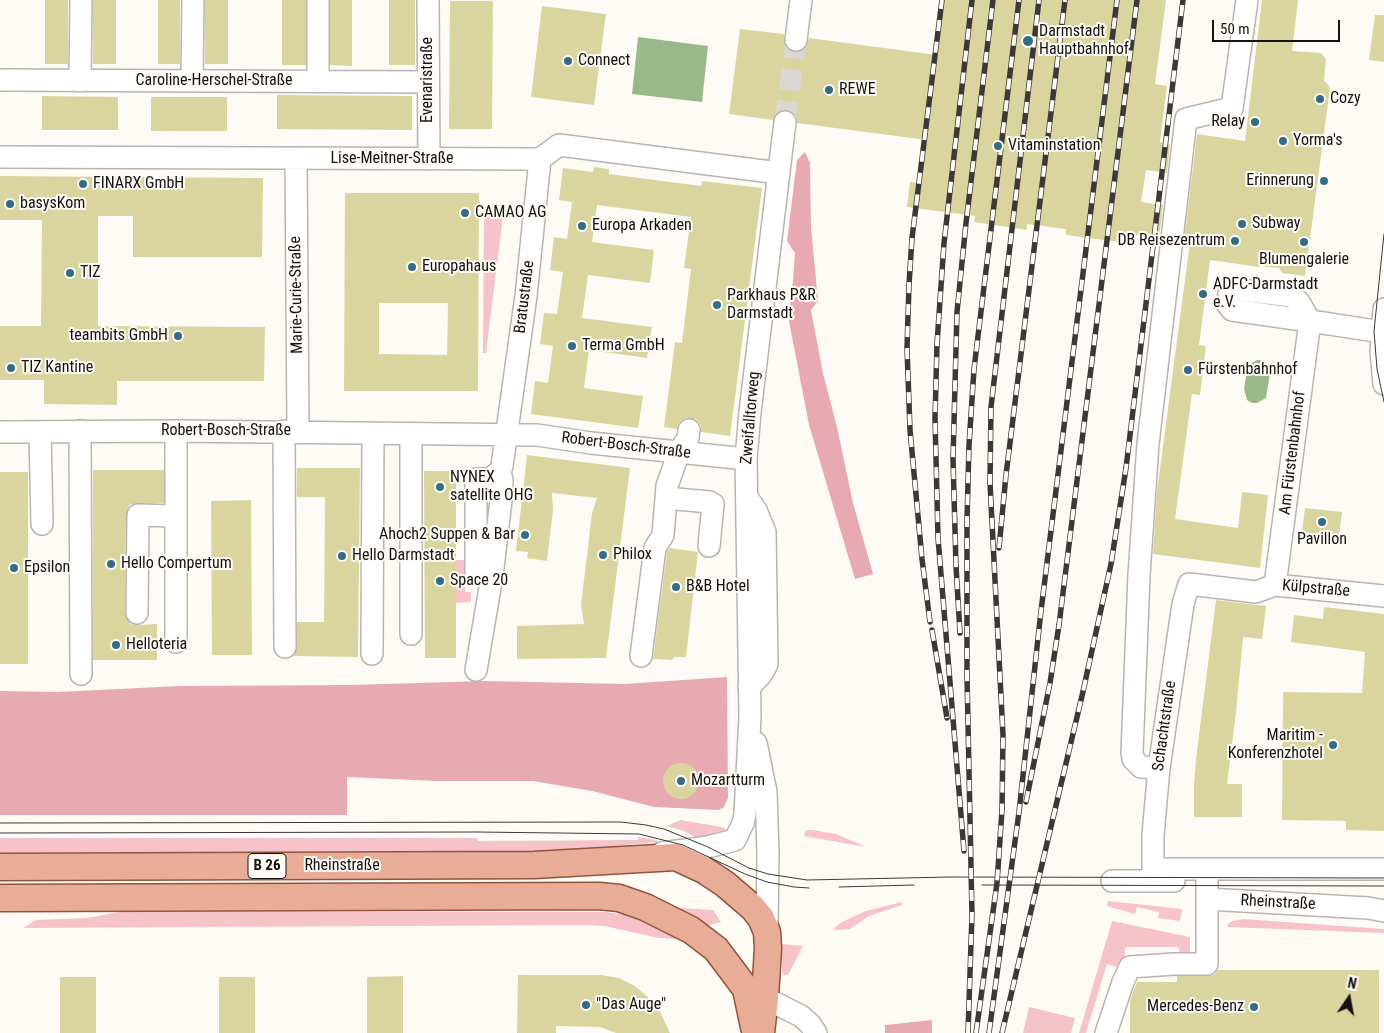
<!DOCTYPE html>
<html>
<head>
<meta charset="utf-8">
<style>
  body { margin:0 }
  #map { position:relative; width:1384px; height:1033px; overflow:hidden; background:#fefbf6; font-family:"Roboto Condensed",sans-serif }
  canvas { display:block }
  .north { position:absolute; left:1324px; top:973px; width:50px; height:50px; -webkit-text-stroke:4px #fefbf6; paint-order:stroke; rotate:12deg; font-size:14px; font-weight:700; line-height:20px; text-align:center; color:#141211 }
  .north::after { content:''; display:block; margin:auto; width:18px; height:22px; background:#141211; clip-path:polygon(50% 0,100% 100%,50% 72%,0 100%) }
  .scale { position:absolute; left:1212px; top:20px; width:128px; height:22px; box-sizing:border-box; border:2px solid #141211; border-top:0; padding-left:6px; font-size:15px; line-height:18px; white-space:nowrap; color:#141211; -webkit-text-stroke:4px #fefbf6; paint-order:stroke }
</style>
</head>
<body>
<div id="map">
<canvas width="1384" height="1033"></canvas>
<div class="north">N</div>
<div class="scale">50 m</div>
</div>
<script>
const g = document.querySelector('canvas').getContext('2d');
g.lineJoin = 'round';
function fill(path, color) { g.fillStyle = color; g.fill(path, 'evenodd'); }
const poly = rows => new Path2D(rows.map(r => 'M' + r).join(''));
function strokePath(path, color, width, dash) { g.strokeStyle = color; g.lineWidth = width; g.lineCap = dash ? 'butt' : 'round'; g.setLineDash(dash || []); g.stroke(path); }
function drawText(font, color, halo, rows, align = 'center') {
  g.font = font + ' "Roboto Condensed",sans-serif'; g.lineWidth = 4; g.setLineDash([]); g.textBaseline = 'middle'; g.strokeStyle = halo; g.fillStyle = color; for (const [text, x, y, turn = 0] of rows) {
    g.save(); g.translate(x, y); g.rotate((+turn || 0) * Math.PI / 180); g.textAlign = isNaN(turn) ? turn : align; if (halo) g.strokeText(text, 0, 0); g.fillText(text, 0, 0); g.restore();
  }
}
fill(poly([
  [484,209,504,209,486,353,483,353],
  [456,560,471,560,465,572,465,592,471,592,471,602,456,603],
  [680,820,722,827,726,829,721,835,698,839,684,831,667,826],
  [808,830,812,830,836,834,866,847,804,836,805,832],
  [638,837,657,840,657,842,576,850,533,852,0,853,0,838,477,838,478,841,638,840],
  [1108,901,1182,909,1180,921,1158,918,1159,912,1137,907,1135,914,1107,906],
  [902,902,902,905,869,916,850,929,838,930,833,929,842,922,866,911],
  [681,908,713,910,721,922,702,927,680,915],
  [140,911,605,912,627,915,648,921,685,936,678,939,658,938,605,926,586,925,23,928,36,920,87,918,120,912],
  [1243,919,1384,929,1384,933,1227,927,1229,923,1233,921],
  [1112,921,1190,937,1190,961,1180,961,1179,947,1125,947,1124,962,1120,968,1107,964,1086,1033,1079,1033],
  [781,944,803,946,788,975,782,974],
  [1029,1007,1075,1018,1071,1033,1023,1033]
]), '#f5c3c9');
fill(poly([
  [805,152,810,163,811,227,818,301,811,310,823,373,837,427,853,503,873,574,855,579,809,425,788,316,792,293,795,253,787,241,797,160],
  [727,677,728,798,724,807,719,810,654,807,592,791,533,781,436,781,347,777,347,815,0,815,0,691,58,692,179,686,351,685,484,681,625,684],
  [932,1020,932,1033,885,1033,885,1025]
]), '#e7aab2');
fill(poly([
  [638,37,708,46,702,102,632,94],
  [1257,360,1262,360,1267,363,1270,373,1266,398,1257,403,1252,403,1247,400,1244,389,1248,365]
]), '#9ab98b');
fill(poly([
  [45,0,68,0,68,64,45,64],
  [93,0,116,0,116,64,93,64],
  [158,0,180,0,180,64,158,64],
  [205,0,228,0,228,64,205,64],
  [282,0,306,0,306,65,282,65],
  [330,0,352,0,352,66,330,65],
  [389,0,415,0,415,65,389,65],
  [944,0,1166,0,1155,84,1167,86,1160,142,1170,144,1167,173,1146,170,1141,202,1163,205,1159,238,1128,234,1126,243,1066,235,1066,229,1027,224,1027,230,974,222,975,216,907,207,910,182,921,183,927,140,797,123,796,117,792,112,787,110,780,111,775,115,773,120,729,114,740,29,784,34,785,45,789,50,794,52,800,52,806,48,809,38,937,55],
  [1262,0,1298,0,1292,51,1321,53,1326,59,1324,81,1328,84,1330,88,1305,276,1282,273,1279,268,1261,266,1259,267,1210,260,1199,345,1206,346,1200,395,1192,394,1175,519,1238,528,1242,492,1268,495,1260,568,1153,554,1157,492,1190,242,1184,241,1197,134,1245,141],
  [450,1,493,1,492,129,449,129],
  [542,6,606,14,594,105,531,97],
  [1375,15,1384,15,1384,62,1369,60],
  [277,95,412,96,412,130,277,129],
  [42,96,118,97,118,130,42,130],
  [151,97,227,97,227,131,151,131],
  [594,167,609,169,609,174,701,186,702,181,762,188,730,436,701,432,701,426,697,420,690,418,684,419,679,422,677,429,664,427,675,342,682,343,691,269,684,268,691,217,597,205,592,242,654,250,650,283,588,275,582,318,652,327,647,358,589,350,584,388,643,396,638,428,531,414,535,381,548,383,553,346,540,344,544,313,557,314,563,272,550,270,554,237,567,239,572,202,559,200,563,168,593,172],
  [0,176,263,178,262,257,133,257,133,216,98,216,98,326,265,327,264,381,117,381,117,405,44,404,44,380,0,380,0,326,41,326,42,220,0,220],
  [345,193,479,193,478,391,344,391],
  [379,303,448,303,447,355,379,354],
  [527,455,630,468,606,658,517,659,517,626,584,624,581,605,592,513,597,498,552,493,553,510,547,561,527,558,528,552,516,551],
  [297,468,360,468,358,657,293,656,297,647,297,622,324,622,325,497,297,497],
  [93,470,164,470,164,503,132,504,129,505,126,515,125,613,130,624,137,625,157,624,157,660,93,660],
  [424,471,456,471,456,658,425,658],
  [0,472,28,472,28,664,0,664],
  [251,500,252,655,212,655,211,501],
  [1305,508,1342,512,1339,536,1302,532],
  [670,548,698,552,686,657,674,657,672,660,653,659,667,552],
  [1216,600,1266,606,1262,639,1243,637,1236,713,1227,784,1242,784,1242,817,1194,817,1194,784,1196,759],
  [1324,607,1384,614,1384,831,1346,830,1346,821,1282,820,1283,692,1362,693,1365,652,1291,642,1294,615,1323,619],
  '663 781a18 18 0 1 1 36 0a18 18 0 1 1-36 0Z',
  [1218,970,1379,970,1379,1033,1130,1033,1130,1000,1137,982,1177,982,1177,976,1207,976,1214,975],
  [518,975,601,975,619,978,635,986,649,998,660,1012,670,1033,616,1033,600,1027,556,1026,556,1033,517,1033],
  [403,976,403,1033,367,1033,367,977],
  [60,977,96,977,96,1033,60,1033],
  [219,977,255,977,255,1033,219,1033]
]), '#dad59e');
strokePath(poly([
  [785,122,796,40]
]), '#dbd8d4', 21, [21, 11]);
const minor = poly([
  [428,0,429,159],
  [796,40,801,0],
  [0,80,427,82],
  [80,81,81,0],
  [192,81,193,0],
  [318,81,318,0],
  [0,157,540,159,559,145,779,173],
  [296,158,298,432],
  [1384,309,1381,351,1384,384],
  [80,431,81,674],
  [176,431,176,642],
  [284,431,285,647],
  [0,432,176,431,537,435,591,443,746,459],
  [40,432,42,524],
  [666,498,709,502,713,504,709,546],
  [748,499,756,510,765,532,767,664,761,675,749,687],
  [476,574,476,479,490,479,500,471,502,466,526,296,540,159],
  [1275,585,1310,321,1299,302,1292,296,1234,289,1229,293,1228,305,1232,310,1310,321,1382,332],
  [1384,596,1275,585,1256,592,1189,584,1183,604,1159,768,1153,835,1153,869,1384,869],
  [137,613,138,515,176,516],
  [411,634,411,434],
  [372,654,373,434],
  [641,656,655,548,663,535,667,486,679,452,688,438,689,430],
  [476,670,492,576,501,500,502,481,500,471],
  [756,743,766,792,768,853,767,932],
  [1159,768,1141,767,1133,759,1132,753,1139,575,1148,444,1186,119,1232,108,1247,0],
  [662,853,708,847,735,840,743,823,745,814,750,716,746,459,750,412,785,122],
  [1112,881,1174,881],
  [1207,899,1368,908,1384,911],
  [765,998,801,1016,810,1024,816,1033],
  [1106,1033,1123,982,1130,967,1174,964,1207,964,1207,869]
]);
const major = poly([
  [0,867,534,865,676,857,704,870,725,884,753,908,761,918,767,932,768,948,765,998,761,1033],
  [0,898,599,896,619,898,645,907,691,930,716,949,746,989,754,1027]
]);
strokePath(minor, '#b8b4af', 24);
strokePath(major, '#93543b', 29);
strokePath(minor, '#fff', 21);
strokePath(major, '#e8ad97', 26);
strokePath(poly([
  [1384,234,1374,331,1377,369,1384,402],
  [0,823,621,822,646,825,664,829,708,847,749,868,768,874,807,880,950,877,1384,878],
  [0,833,477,832,639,834,683,845,745,874,767,882,794,887,809,888],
  [982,885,1384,886],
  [839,887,914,885]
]), '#3b3937', 1);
const rail = poly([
  [999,548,1006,475,1065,0],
  [930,622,922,559,910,430,907,348,909,285,912,238,942,0],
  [932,630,947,718],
  [960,633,956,566,953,459,957,312,966,223,993,0],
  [1026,802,1050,683,1059,625,1137,0],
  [964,851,938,538,935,418,937,344,944,243,972,0],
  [968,1033,972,914,967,676,967,521,969,445,974,369,1019,0],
  [976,1033,997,883,1002,810,1003,735,990,483,991,407,1039,0],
  [989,1033,1019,812,1041,611,1117,0],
  [1002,1033,1082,696,1111,564,1126,468,1183,0]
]);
strokePath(rail, '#3b3937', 5.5);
strokePath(rail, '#fefbf6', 4, [11]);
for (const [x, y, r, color] of [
  [1028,41,6,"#336c85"],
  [568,61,5,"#336c85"],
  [829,90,5,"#336c85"],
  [1320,99,5,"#336c85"],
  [1255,122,5,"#336c85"],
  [1283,141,5,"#336c85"],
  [998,146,5,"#336c85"],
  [1324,181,5,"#336c85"],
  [83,184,5,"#336c85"],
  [10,204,5,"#336c85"],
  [465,213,5,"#336c85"],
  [1242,224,5,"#336c85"],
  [582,226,5,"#336c85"],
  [1235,241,5,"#336c85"],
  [1304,242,5,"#336c85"],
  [412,267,5,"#336c85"],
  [70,273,5,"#336c85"],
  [1203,294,5,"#336c85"],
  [717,305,5,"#336c85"],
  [178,336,5,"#336c85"],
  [572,346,5,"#336c85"],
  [11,368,5,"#336c85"],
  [1188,370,5,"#336c85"],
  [440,487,5,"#336c85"],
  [1322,522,5,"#336c85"],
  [525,535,5,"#336c85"],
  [603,555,5,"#336c85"],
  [342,556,5,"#336c85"],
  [111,564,5,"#336c85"],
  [14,568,5,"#336c85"],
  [440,581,5,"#336c85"],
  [676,587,5,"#336c85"],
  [116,645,5,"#336c85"],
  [1333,745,5,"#336c85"],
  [681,781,5,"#336c85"],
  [586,1005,5,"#336c85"],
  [1254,1007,5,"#336c85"]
]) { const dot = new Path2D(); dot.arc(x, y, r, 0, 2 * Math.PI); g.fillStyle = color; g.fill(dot); strokePath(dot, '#fefbf6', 2); }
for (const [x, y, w] of [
  [267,866,38]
]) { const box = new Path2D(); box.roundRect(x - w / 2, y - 12.5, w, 25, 4); g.fillStyle = '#fefbf6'; g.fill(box); strokePath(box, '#141211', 1); }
drawText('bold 15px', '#141211', null, [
  ["B 26",267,866]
]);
drawText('16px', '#141211', '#fefbf6', [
  ["Darmstadt",1039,32],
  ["Hauptbahnhof",1039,50],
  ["Connect",578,61],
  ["REWE",839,90],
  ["Cozy",1330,99],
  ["Relay",1245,122,"right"],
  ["Yorma's",1293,141],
  ["Vitaminstation",1008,146],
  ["Erinnerung",1314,181,"right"],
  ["FINARX GmbH",93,184],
  ["basysKom",20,204],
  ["CAMAO AG",475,213],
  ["Subway",1252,224],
  ["Europa Arkaden",592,226],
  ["DB Reisezentrum",1225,241,"right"],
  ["Blumengalerie",1304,260,"center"],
  ["Europahaus",422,267],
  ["TIZ",80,273],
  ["ADFC-Darmstadt",1213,285],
  ["e.V.",1213,303],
  ["Parkhaus P&R",727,296],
  ["Darmstadt",727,314],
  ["teambits GmbH",168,336,"right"],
  ["Terma GmbH",582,346],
  ["TIZ Kantine",21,368],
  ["Fürstenbahnhof",1198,370],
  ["NYNEX",450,478],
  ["satellite OHG",450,496],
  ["Ahoch2 Suppen & Bar",515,535,"right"],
  ["Pavillon",1322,540,"center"],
  ["Philox",613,555],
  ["Hello Darmstadt",352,556],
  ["Hello Compertum",121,564],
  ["Epsilon",24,568],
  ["Space 20",450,581],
  ["B&B Hotel",686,587],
  ["Helloteria",126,645],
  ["Maritim -",1323,736,"right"],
  ["Konferenzhotel",1323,754,"right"],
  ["Mozartturm",691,781],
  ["\"Das Auge\"",596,1005],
  ["Mercedes-Benz",1244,1007,"right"]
], 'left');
drawText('16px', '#141211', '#fefbf6', [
  ["Evenaristraße",428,80,-90],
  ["Caroline-Herschel-Straße",214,81],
  ["Lise-Meitner-Straße",392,159],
  ["Marie-Curie-Straße",297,295,-91],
  ["Bratustraße",525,297,-83],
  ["Zweifalltorweg",751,418,-85],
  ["Robert-Bosch-Straße",226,431],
  ["Robert-Bosch-Straße",626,446,7],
  ["Am Fürstenbahnhof",1293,453,-83],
  ["Külpstraße",1316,589,5],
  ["Schachtstraße",1165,726,-82],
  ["Rheinstraße",342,866],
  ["Rheinstraße",1278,903,3]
]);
</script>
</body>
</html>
